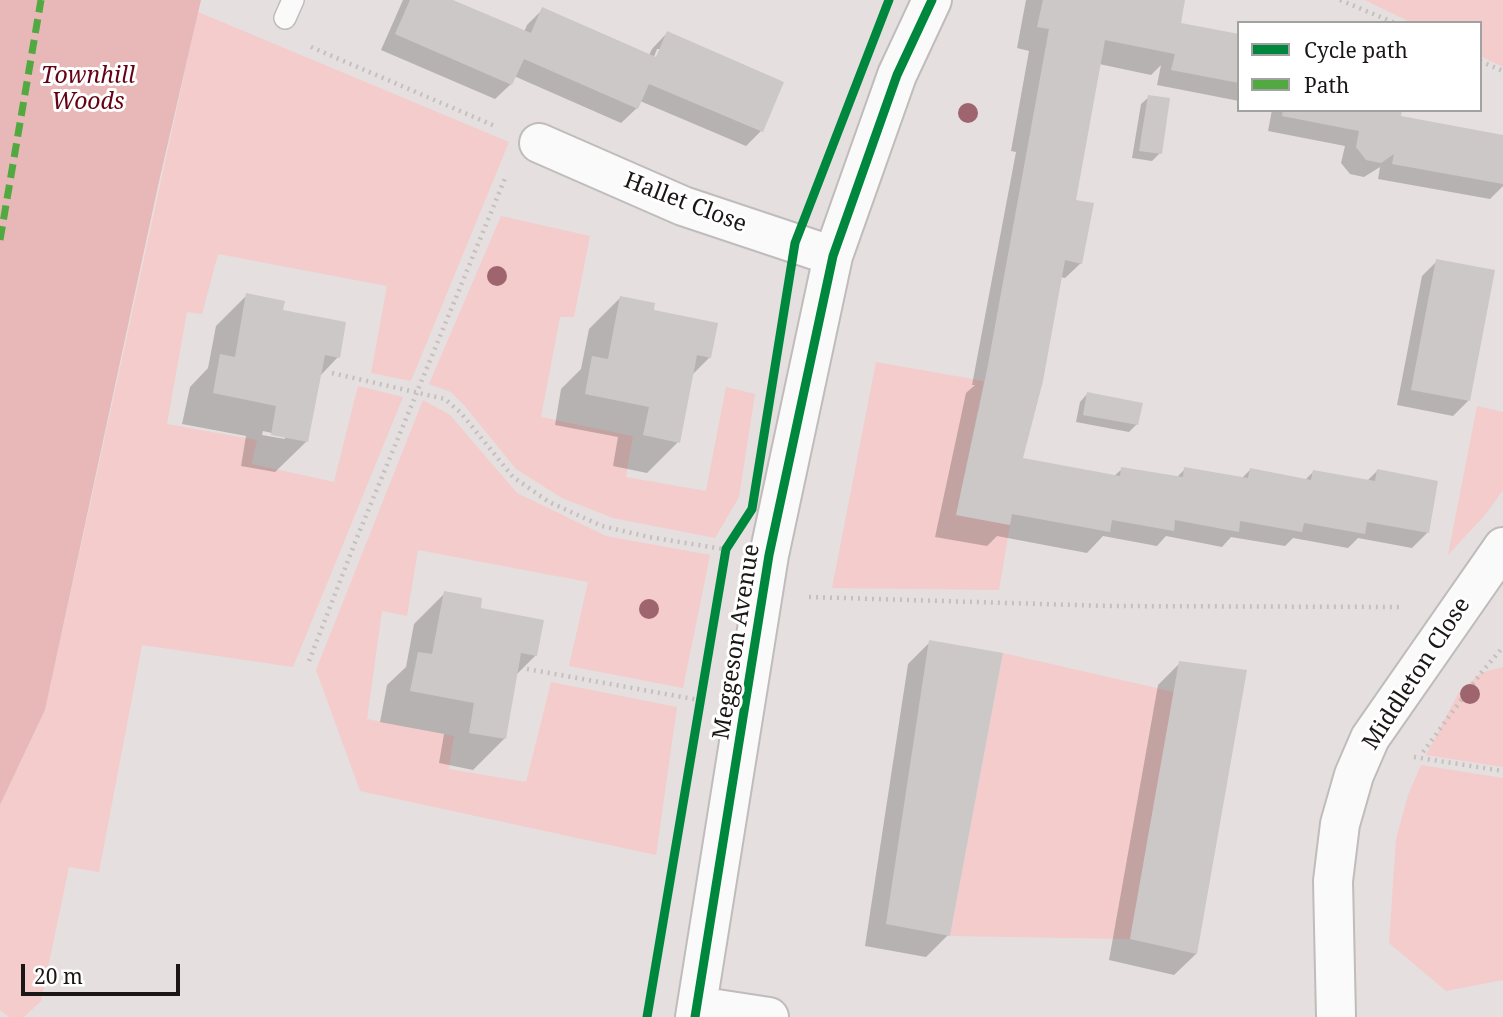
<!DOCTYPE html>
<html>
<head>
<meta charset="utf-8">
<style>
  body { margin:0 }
  #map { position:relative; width:1503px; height:1017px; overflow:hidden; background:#e5dfdf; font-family:"Noto Serif",serif }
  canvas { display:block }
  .legend { position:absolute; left:1237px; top:21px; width:245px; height:91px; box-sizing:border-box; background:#fff; border:2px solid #a3a2a2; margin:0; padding:9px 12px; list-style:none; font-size:21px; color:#1a1716 }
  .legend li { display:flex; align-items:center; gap:14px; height:35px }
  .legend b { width:35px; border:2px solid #a3a2a2 }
  .scale { position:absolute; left:21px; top:964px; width:159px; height:32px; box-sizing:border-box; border:4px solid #1a1716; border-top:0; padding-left:9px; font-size:21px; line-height:24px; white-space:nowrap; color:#1a1716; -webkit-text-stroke:5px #fff; paint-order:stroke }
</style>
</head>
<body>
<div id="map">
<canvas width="1503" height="1017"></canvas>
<ul class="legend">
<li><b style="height:9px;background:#00873e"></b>Cycle path</li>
<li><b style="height:9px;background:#52a942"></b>Path</li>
</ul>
<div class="scale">20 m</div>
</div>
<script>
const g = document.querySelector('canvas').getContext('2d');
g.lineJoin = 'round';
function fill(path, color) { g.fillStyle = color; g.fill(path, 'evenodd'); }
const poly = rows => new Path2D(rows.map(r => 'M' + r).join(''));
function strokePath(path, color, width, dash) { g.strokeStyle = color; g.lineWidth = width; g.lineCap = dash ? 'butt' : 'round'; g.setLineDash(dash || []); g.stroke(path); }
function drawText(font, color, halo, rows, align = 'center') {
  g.font = font + ' "Noto Serif",serif'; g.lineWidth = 6; g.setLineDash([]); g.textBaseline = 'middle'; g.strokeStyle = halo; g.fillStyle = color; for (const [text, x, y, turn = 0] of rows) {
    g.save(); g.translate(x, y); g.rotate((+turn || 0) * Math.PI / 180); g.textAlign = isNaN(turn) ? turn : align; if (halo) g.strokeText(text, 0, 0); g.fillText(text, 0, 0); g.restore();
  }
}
fill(poly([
  [1365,0,1503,0,1503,67,1480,56,1480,23,1412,23],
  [198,12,509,142,411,381,371,373,387,286,218,254,202,314,187,312,167,424,257,440,252,464,334,482,358,386,403,397,293,667,142,645,99,872,69,867,41,1001,24,1017,9,1017,0,1010,0,805,45,710],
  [501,216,590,236,574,317,560,317,541,417,633,436,626,477,706,491,726,387,755,394,739,497,715,538,613,518,562,498,516,469,464,405,451,392,429,384],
  [876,362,984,381,956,515,1010,525,999,590,832,588],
  [423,400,450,415,517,493,606,536,710,555,683,688,569,666,588,582,418,550,407,616,382,611,367,719,454,736,449,769,526,782,551,682,677,707,656,855,360,791,316,670],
  [1477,406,1503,412,1503,490,1485,515,1448,555],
  [1003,653,1174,692,1130,939,950,936],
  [1503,667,1503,767,1426,755,1459,692,1481,673],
  [1421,765,1503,778,1503,980,1446,991,1389,943,1396,839,1408,795]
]), '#f3cccb');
fill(poly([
  [0,0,201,0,158,186,45,710,0,805]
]), '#e7b8b7');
fill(poly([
  [403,0,449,0,524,32,527,25,543,9,649,55,652,49,667,33,761,131,746,146,640,101,637,108,621,123,514,76,511,84,495,99,381,50],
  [657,49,661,49,651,64],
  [1026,0,1183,0,1178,28,1239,35,1239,101,1157,85,1161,65,1151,75,1099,64,1074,201,1081,263,1065,278,1060,277,1021,459,1114,476,1122,469,1176,478,1185,469,1242,478,1250,470,1305,480,1314,471,1367,481,1377,471,1428,532,1412,548,1358,538,1348,548,1293,538,1285,546,1231,537,1222,547,1166,536,1157,546,1103,536,1087,553,997,536,987,546,935,537,966,393,975,385,972,385,1016,152,1011,151,1029,51,1017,48],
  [1149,97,1160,153,1152,161,1132,158,1141,104],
  [1272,110,1401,110,1399,117,1503,137,1503,186,1490,199,1378,179,1380,167,1364,177,1350,174,1341,163,1345,146,1268,131],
  [1437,261,1468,401,1453,416,1397,405,1422,276],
  [247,295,281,311,338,357,319,377,307,441,275,472,241,466,246,436,182,424,190,387,208,368,216,326],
  [263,431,285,436,285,439,262,435],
  [620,298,652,311,710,357,691,376,678,442,647,473,613,466,618,437,555,425,561,389,581,369,589,329],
  [1087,394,1137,424,1129,432,1076,422,1080,402],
  [445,593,479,609,536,655,516,675,504,739,473,770,439,763,444,734,380,722,387,685,406,667,414,624],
  [930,642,948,935,926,957,865,946,908,664],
  [1180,663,1196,954,1174,975,1109,960,1158,685]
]), '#0003');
fill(poly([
  [410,0,453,0,531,33,542,7,656,57,667,31,784,82,763,132,649,84,638,109,524,59,512,85,395,34],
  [1043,0,1185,0,1181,23,1239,34,1239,83,1171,70,1175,54,1105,40,1076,200,1094,203,1082,264,1065,260,1043,381,1023,458,1120,476,1121,467,1183,477,1184,467,1248,478,1250,468,1311,480,1313,470,1375,481,1377,469,1438,481,1429,533,1367,522,1365,534,1304,523,1302,532,1240,521,1239,532,1175,520,1174,531,1112,520,1110,532,1012,514,1010,525,956,515,987,370,1049,29,1037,27],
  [1148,95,1170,98,1162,154,1139,151],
  [1283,110,1402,110,1401,116,1503,135,1503,184,1392,164,1394,154,1381,163,1366,160,1356,147,1359,131,1282,116],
  [1436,259,1495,270,1470,401,1411,390],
  [246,293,285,301,283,310,346,322,340,358,325,355,308,442,271,435,276,406,213,393,220,354,235,357],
  [620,296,655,303,654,310,718,323,711,358,697,355,680,443,643,435,649,407,585,394,592,356,608,359],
  [1087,392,1143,403,1138,425,1083,415],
  [444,591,482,598,481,608,544,620,537,656,521,653,506,739,469,733,474,703,410,691,418,652,432,654],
  [929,640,1003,653,950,936,886,924],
  [1179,661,1247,670,1197,954,1130,939]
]), '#cdc8c8');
const service = poly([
  [285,18,293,0]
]);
const minor = poly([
  [539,143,683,206,833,256],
  [697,1006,769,1017],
  [695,1017,769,555,833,256,897,75,932,0],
  [1336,1017,1333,881,1340,824,1354,775,1370,738,1503,547]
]);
strokePath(service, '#bfbcbb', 24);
strokePath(minor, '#bfbcbb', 42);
strokePath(poly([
  [1340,0,1395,23],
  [311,47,495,126],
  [1480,61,1503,71],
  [332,373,445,399,461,413,513,477,549,502,602,526,649,537,723,549],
  [809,597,1108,606,1402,607],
  [309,661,356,540,506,176],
  [527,669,699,700],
  [1423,752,1481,673,1503,647],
  [1414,757,1503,771]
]), '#c3c0c0', 4.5, [2, 5]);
strokePath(service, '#fbfafa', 21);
strokePath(minor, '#fbfafa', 38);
strokePath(poly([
  [0,240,41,0]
]), '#52a942', 7, [14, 7]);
strokePath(poly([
  [647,1017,726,549,752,509,795,243,889,0],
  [695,1017,769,555,833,256,897,75,932,0]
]), '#00873e', 9);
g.fillStyle = '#9f656f';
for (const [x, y] of [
  [968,113],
  [497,276],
  [649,609],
  [1470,694]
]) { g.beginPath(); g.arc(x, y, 10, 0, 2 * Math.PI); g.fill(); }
drawText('italic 23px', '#650213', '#fff', [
  ["Townhill",88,76],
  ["Woods",88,102]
]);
drawText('23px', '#1a1716', '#fff', [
  ["Hallet Close",685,203,21],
  ["Meggeson Avenue",737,642,-81],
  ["Middleton Close",1417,674,-57]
]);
</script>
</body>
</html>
